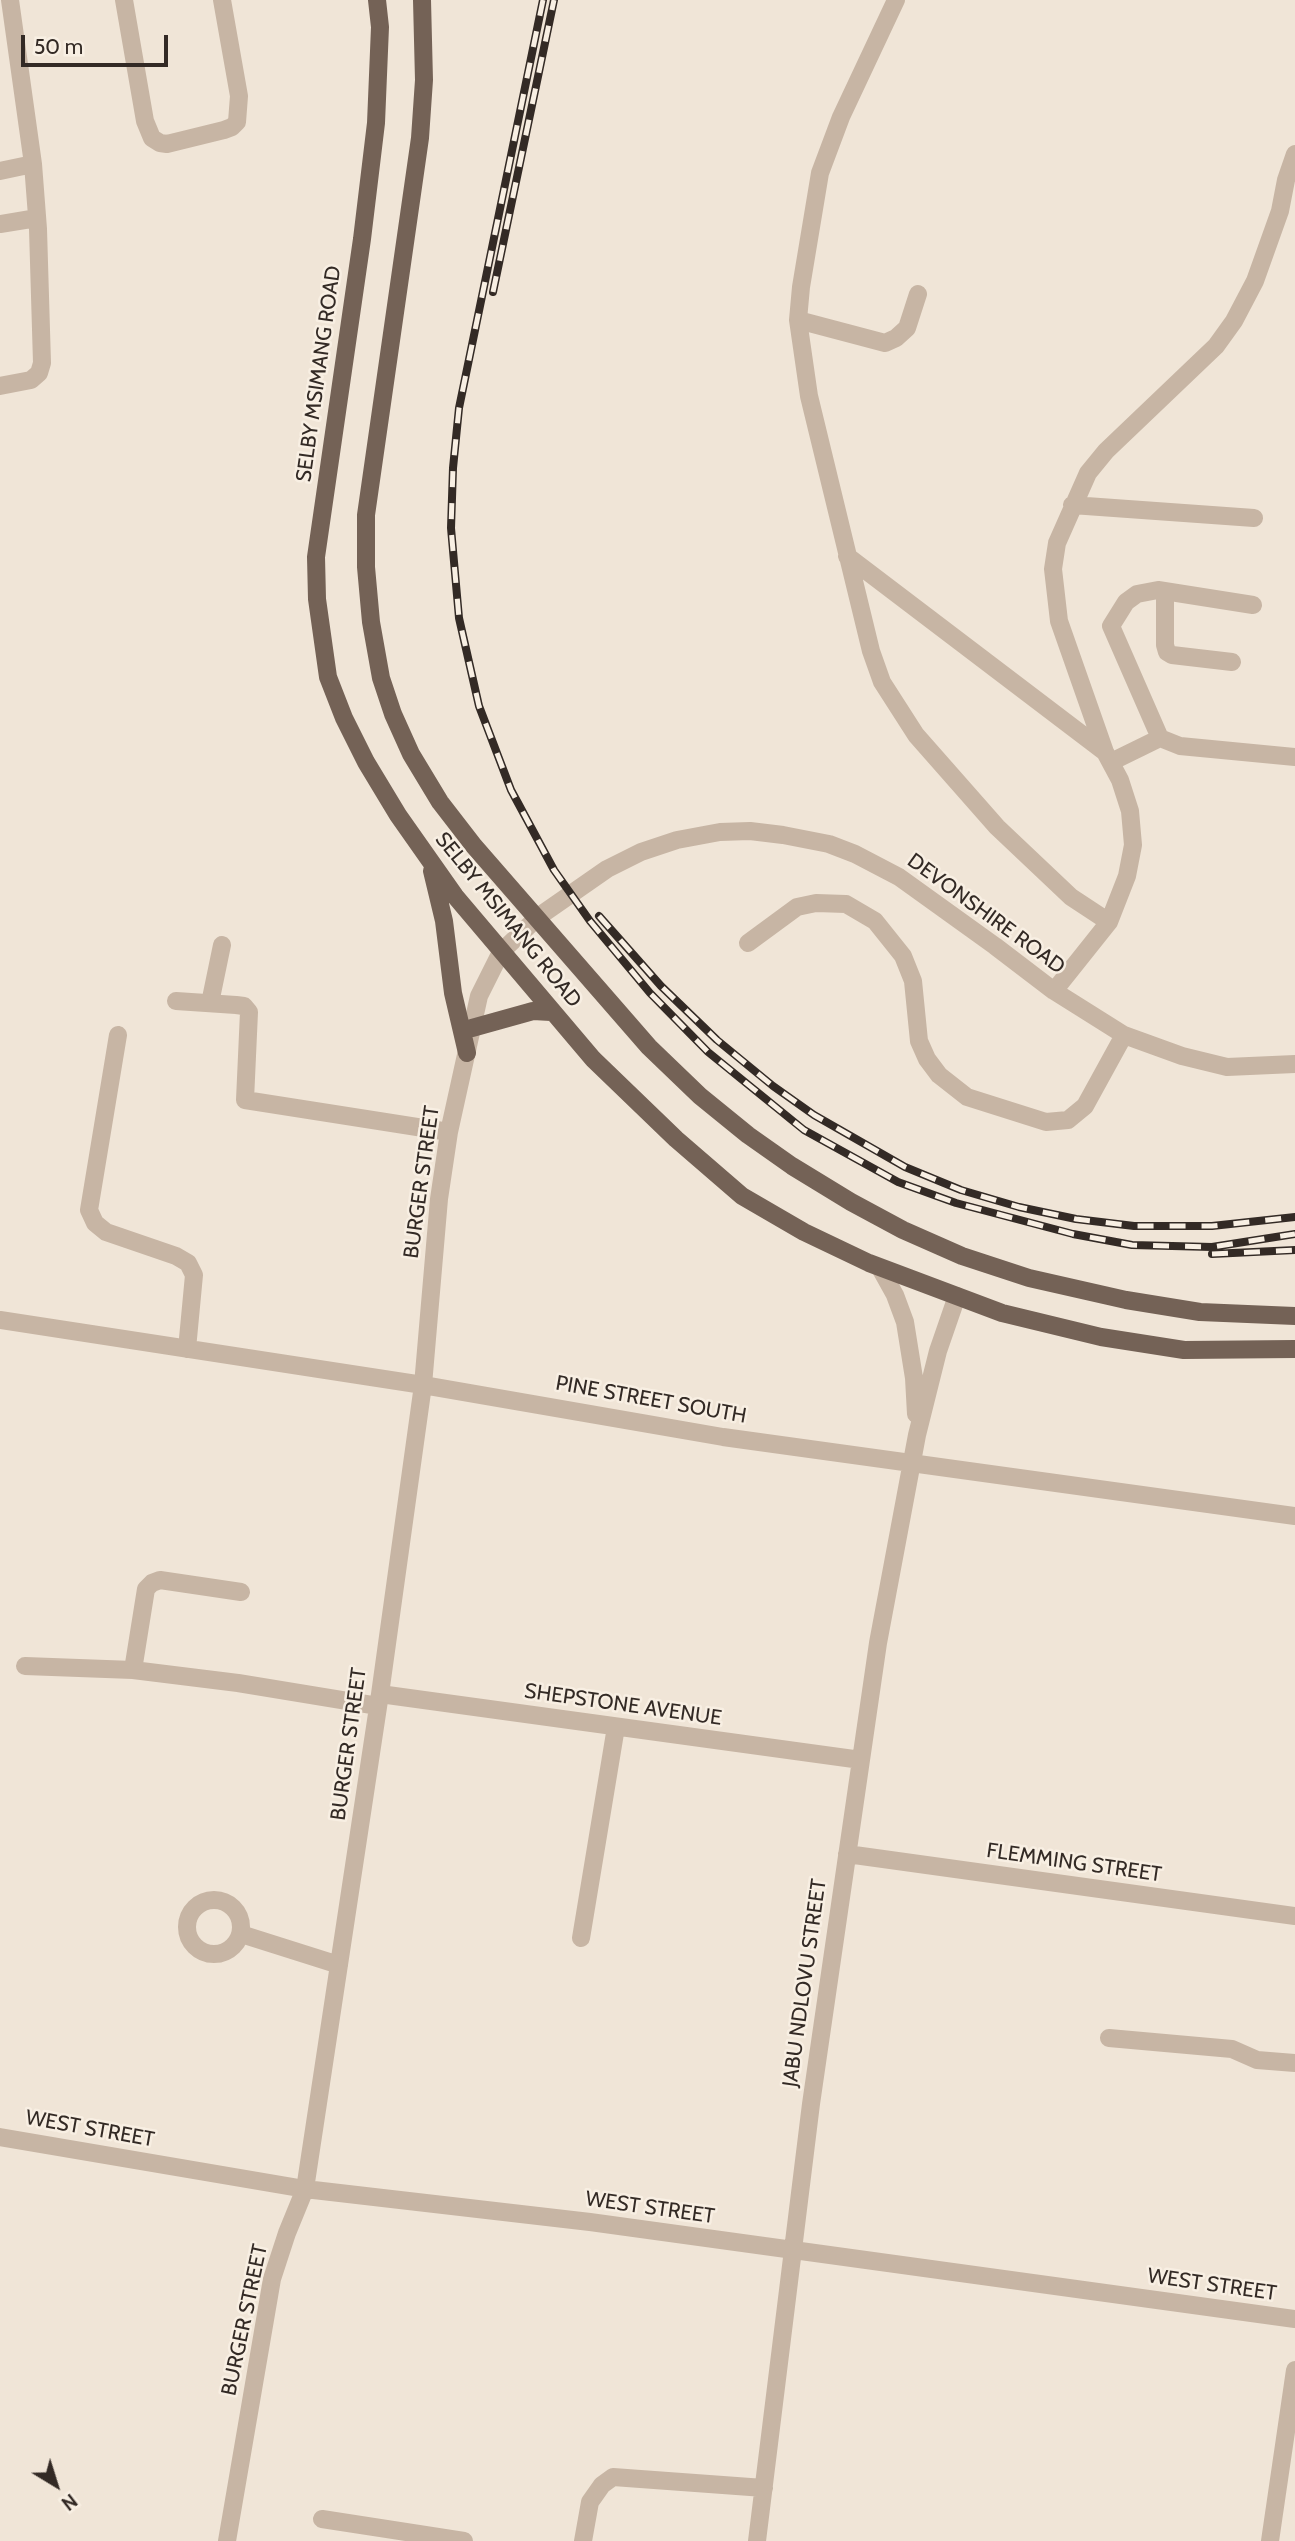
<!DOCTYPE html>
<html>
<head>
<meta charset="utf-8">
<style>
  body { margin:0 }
  #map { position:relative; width:1295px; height:2541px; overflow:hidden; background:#f0e5d7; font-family:Cabin,sans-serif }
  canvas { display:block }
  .north { position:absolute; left:21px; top:2450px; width:70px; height:70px; -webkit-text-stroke:5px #f8efe3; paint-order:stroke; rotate:142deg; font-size:19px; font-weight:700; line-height:28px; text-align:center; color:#332a25 }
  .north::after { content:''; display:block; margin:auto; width:24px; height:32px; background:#332a25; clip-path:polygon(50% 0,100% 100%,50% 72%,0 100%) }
  .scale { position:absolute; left:21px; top:35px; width:147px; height:32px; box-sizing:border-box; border:4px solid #332a25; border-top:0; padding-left:9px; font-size:21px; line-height:24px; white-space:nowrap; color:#332a25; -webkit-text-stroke:5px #f8efe3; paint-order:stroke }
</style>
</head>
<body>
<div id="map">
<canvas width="1295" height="2541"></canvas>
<div class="north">N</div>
<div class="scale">50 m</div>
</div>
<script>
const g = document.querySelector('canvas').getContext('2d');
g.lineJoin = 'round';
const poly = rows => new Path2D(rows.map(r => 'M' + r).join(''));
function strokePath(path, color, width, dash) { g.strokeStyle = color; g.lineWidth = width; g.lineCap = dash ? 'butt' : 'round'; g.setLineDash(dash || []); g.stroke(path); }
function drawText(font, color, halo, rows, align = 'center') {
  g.font = font + ' Cabin,sans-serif'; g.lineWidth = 5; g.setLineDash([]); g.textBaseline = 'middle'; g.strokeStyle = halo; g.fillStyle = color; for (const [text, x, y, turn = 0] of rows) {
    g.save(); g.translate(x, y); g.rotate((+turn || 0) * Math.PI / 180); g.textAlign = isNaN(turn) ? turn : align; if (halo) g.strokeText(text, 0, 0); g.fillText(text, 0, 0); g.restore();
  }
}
strokePath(poly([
  [124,0,145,121,152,138,160,143,167,144,224,130,232,127,237,122,239,96,222,0],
  [896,0,841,117,820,173,801,287,798,320,809,396,871,651,882,682,916,735,997,827,1071,897,1109,922],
  [0,171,33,164],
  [0,224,37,218],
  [798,320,885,343,896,338,907,328,918,294],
  [0,386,31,380,39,373,42,363,38,229,33,164,10,0],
  [1072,505,1254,518],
  [847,556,1105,752],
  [1165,591,1165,645,1167,652,1172,655,1232,662],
  [1253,605,1158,590,1137,594,1126,602,1111,626,1160,738,1180,746,1295,757],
  [1111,762,1160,738],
  [748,943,797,907,816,903,846,904,875,921,903,956,913,981,919,1041,927,1059,939,1075,967,1097,1046,1122,1068,1120,1085,1106,1124,1035],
  [1054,991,1109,922,1127,876,1133,845,1130,811,1120,780,1105,752,1059,621,1053,569,1057,543,1088,473,1106,451,1216,346,1234,321,1255,281,1280,211,1286,180,1295,154],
  [176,1001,236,1005,244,1006,249,1012,245,1100,449,1132],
  [210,1003,222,945],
  [118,1035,89,1210,95,1223,106,1232,176,1256,188,1263,194,1275,187,1349],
  [880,1268,895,1295,905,1322,914,1378,916,1414],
  [0,1320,423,1385,723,1437,1295,1516],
  [25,1666,133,1670,238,1683,378,1706],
  [133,1670,146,1589,152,1583,160,1580,241,1592],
  [380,1694,861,1760],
  [847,1854,1295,1916],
  '187 1927a27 27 0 1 1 54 0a27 27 0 1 1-54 0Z',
  [241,1934,339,1965],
  [581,1938,616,1727],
  [1109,2038,1232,2049,1257,2060,1295,2063],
  [0,2137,305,2189,590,2222,1295,2319],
  [322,2519,464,2541],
  [227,2541,272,2279,287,2233,305,2189,380,1694,423,1385,439,1199,449,1132,479,996,501,952,538,917,607,869,641,852,677,840,720,832,750,831,783,835,829,844,855,854,899,877,995,946,1054,991,1124,1035,1182,1056,1227,1067,1295,1064],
  [583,2541,590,2502,602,2485,613,2477,764,2488],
  [757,2541,811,2104,878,1643,917,1435,938,1351,957,1296],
  [1270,2541,1295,2370]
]), '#c7b5a4', 18);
strokePath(poly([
  [377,0,380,27,376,123,362,239,316,557,317,599,328,677,344,718,366,762,398,815,455,896,593,1059,676,1139,742,1196,804,1232,869,1263,1002,1313,1101,1337,1184,1350,1295,1349],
  [422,0,424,80,420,138,366,515,366,567,371,622,381,678,393,714,411,754,440,802,474,846,649,1047,700,1096,748,1135,792,1166,851,1202,903,1230,962,1256,1029,1278,1126,1300,1200,1312,1295,1316],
  [432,871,444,921,453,993,467,1053],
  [472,1028,533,1011,551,1012]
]), '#746256', 18);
const rail = poly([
  [543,0,459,408,453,468,451,528,459,618,479,706,511,790,554,870,590,921,650,993,708,1052,804,1130,898,1182,956,1203,1073,1234,1132,1245,1212,1247,1295,1234],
  [493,292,554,0],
  [599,916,661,986,717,1040,773,1086,814,1115,905,1167,961,1190,1019,1207,1076,1219,1134,1226,1212,1226,1295,1217],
  [1212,1254,1295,1250]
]);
strokePath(rail, '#332a25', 8);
strokePath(rail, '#f8efe3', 5, [16]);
drawText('21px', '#332a25', '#f8efe3', [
  ["SELBY MSIMANG ROAD",319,374,-82],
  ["DEVONSHIRE ROAD",986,914,36],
  ["SELBY MSIMANG ROAD",508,920,51],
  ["BURGER STREET",422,1182,-82],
  ["PINE STREET SOUTH",651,1400,10],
  ["SHEPSTONE AVENUE",623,1705,8],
  ["BURGER STREET",349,1744,-82],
  ["FLEMMING STREET",1074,1863,8],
  ["JABU NDLOVU STREET",805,1983,-82],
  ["WEST STREET",90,2129,10],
  ["WEST STREET",650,2208,8],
  ["WEST STREET",1212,2285,8],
  ["BURGER STREET",245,2320,-78]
]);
</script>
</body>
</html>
